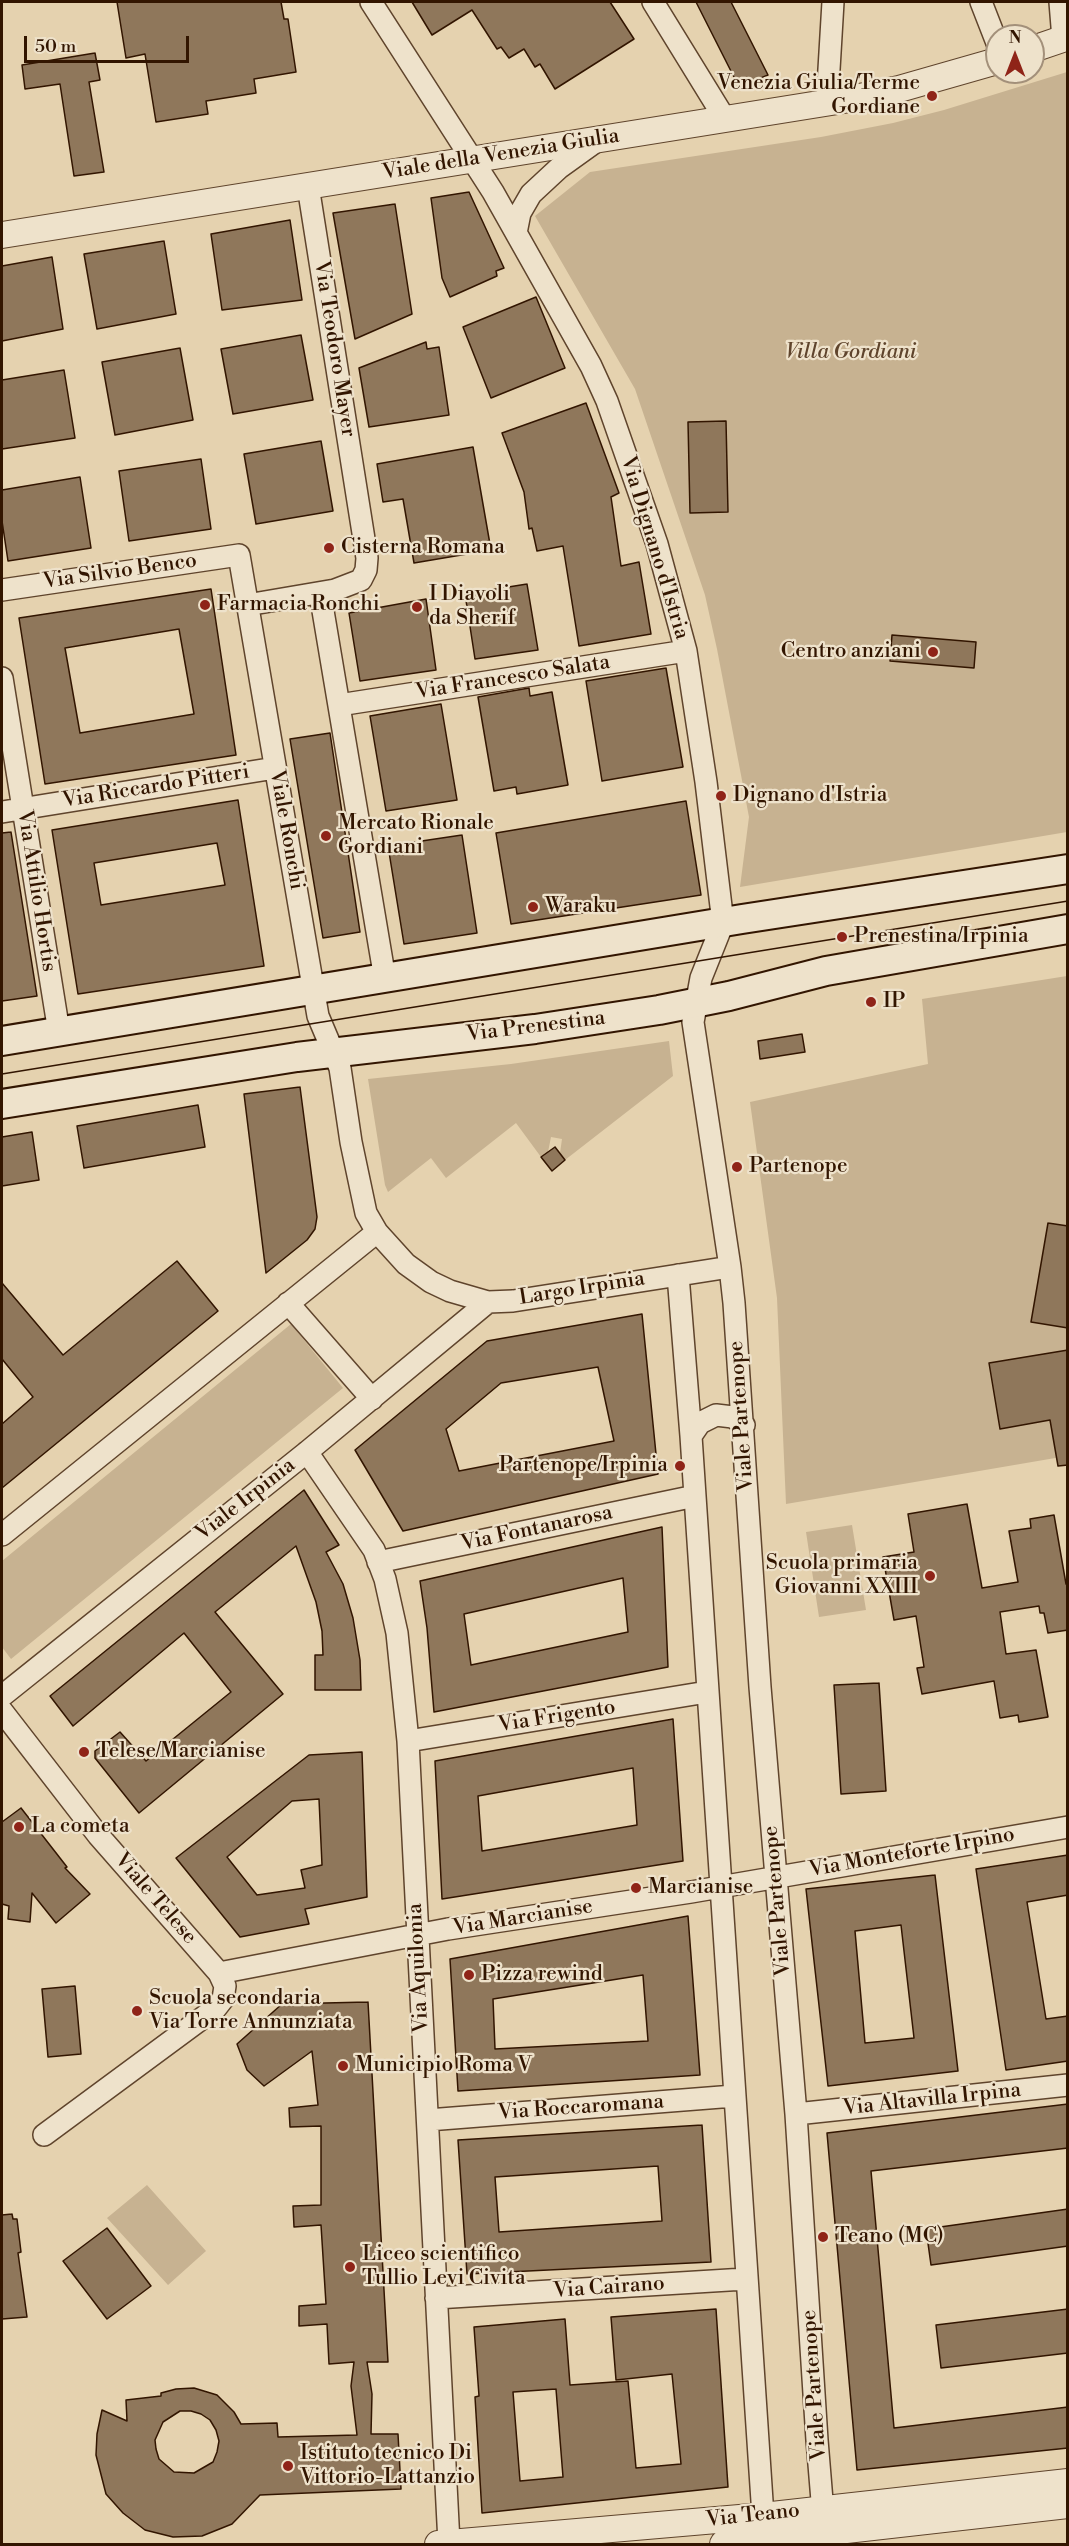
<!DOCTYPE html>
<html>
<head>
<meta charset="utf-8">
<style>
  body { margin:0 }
  #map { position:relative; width:1069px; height:2546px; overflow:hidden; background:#e5d2af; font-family:"Libre Bodoni",serif }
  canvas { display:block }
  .frame { position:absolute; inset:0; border:3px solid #321500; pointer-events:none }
  .north { position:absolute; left:985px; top:24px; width:60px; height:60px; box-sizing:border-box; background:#eee2cb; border:2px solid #a3907a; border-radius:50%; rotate:0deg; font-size:16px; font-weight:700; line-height:24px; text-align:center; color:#321500 }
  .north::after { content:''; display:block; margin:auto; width:21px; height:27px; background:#8f2418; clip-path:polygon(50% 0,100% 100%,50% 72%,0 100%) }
  .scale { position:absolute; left:24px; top:36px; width:165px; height:27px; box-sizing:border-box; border:3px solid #321500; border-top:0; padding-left:8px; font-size:18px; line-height:21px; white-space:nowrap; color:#321500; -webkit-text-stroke:4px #eee2cb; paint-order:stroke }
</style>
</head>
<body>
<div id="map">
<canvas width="1069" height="2546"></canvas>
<div class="frame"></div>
<div class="north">N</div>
<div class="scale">50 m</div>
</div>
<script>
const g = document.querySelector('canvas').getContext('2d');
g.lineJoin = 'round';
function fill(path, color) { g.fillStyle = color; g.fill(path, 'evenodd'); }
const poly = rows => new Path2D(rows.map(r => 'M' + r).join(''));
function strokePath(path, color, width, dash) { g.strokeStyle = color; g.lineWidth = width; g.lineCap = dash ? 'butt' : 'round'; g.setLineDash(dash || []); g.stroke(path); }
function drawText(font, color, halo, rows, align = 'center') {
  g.font = font + ' "Libre Bodoni",serif'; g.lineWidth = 4.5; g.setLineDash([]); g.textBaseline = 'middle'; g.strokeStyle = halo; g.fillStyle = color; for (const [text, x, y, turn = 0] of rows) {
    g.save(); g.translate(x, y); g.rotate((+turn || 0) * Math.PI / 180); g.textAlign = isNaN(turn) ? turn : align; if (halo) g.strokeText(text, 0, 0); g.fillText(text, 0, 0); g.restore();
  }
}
fill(poly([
  [1067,72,1067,832,740,887,749,817,717,649,705,595,635,389,535,216,590,172,821,137,893,123,944,110],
  [1067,976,1067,1456,786,1504,777,1298,750,1102,928,1064,922,999],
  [669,1041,673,1076,565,1160,560,1153,562,1139,551,1137,548,1152,541,1157,516,1123,446,1178,431,1158,388,1192,385,1185,368,1079,511,1064],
  [291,1324,343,1388,11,1659,2,1647,2,1561],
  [852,1525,866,1610,819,1617,806,1532],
  [147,2185,206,2251,168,2285,107,2218]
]), '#c7b291');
const building = poly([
  [117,2,281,2,284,19,288,19,296,72,254,79,256,93,206,101,208,114,156,122,145,54,126,58,117,2],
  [412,2,610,2,634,39,555,89,540,64,535,67,524,49,509,58,501,47,497,49,472,10,432,35,412,2],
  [696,2,731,2,768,75,739,87,696,2],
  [95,53,100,80,89,82,104,172,74,176,60,84,25,89,22,65,95,53],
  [469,192,504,268,496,271,497,276,450,297,442,278,431,198,469,192],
  [395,204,412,314,355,339,333,213,395,204],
  [290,220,302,300,222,310,211,234,290,220],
  [164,241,176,314,97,329,84,254,164,241],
  [52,257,63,329,2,341,2,266,52,257],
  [536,297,565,368,491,398,463,327,536,297],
  [301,335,313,400,233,414,221,349,301,335],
  [426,342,427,349,439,347,449,415,369,427,359,368,426,342],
  [180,348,193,420,115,435,102,362,180,348],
  [64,370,75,438,2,449,2,380,64,370],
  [586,403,619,493,611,497,621,566,639,562,651,634,579,646,563,546,537,551,532,528,529,529,524,492,502,433,586,403],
  [726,421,728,512,690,513,688,422,726,421],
  [321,441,333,511,256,524,244,454,321,441],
  [473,447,491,550,414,563,403,499,383,502,377,464,473,447],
  [201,459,211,529,129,541,119,471,201,459],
  [80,477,91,548,8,561,2,521,2,490,80,477],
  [527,584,538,650,475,659,465,594,527,584],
  [211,589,236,755,45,784,19,618,211,589],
  [179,629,194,714,80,733,65,648,179,629],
  [426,599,436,670,360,681,349,613,426,599],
  [892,635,976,642,974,668,890,661,892,635],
  [666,668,683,767,602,781,586,681,666,668],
  [529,688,530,696,552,692,568,785,517,794,516,787,494,791,478,697,529,688],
  [441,704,457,800,386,811,370,716,441,704],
  [330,733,360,932,323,938,290,739,330,733],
  [238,800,264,966,78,994,52,830,238,800],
  [217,843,225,885,101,905,94,863,217,843],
  [686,801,701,895,511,924,496,833,686,801],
  [11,832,37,996,2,1001,2,833,11,832],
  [462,835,477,933,404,944,388,846,462,835],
  [802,1034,805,1052,760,1059,758,1041,802,1034],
  [300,1087,317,1217,315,1229,307,1240,266,1273,244,1094,300,1087],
  [198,1105,205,1147,84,1168,77,1126,198,1105],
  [32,1132,39,1180,2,1186,2,1137,32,1132],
  [555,1147,565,1160,552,1171,541,1157,555,1147],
  [1048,1223,1068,1226,1068,1328,1031,1322,1048,1223],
  [177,1261,218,1311,2,1488,2,1424,33,1397,2,1359,2,1283,63,1355,177,1261],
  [642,1314,658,1474,403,1531,355,1450,487,1341,642,1314],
  [598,1367,614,1441,459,1471,446,1429,501,1383,598,1367],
  [1068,1350,1068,1465,1058,1466,1050,1420,1000,1429,989,1363,1068,1350],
  [304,1490,339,1545,326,1552,343,1584,353,1618,360,1660,361,1690,315,1690,315,1655,323,1655,322,1631,316,1602,296,1546,215,1612,283,1694,139,1813,95,1758,95,1751,120,1732,146,1761,231,1692,184,1633,73,1726,50,1696,304,1490],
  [967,1504,982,1588,1018,1582,1009,1531,1031,1528,1030,1519,1054,1515,1066,1584,1068,1583,1068,1630,1048,1633,1044,1613,1040,1613,1039,1606,1000,1612,1006,1654,1036,1650,1048,1717,1019,1722,1018,1715,1000,1718,994,1681,922,1694,917,1668,924,1667,916,1616,894,1620,883,1557,914,1552,908,1514,967,1504],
  [662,1527,668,1667,434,1712,427,1628,420,1581,662,1527],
  [623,1578,628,1632,471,1665,464,1614,623,1578],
  [879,1683,886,1791,841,1794,834,1685,879,1683],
  [673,1719,683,1861,442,1899,435,1761,673,1719],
  [633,1768,637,1825,482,1851,478,1796,633,1768],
  [362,1752,367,1897,305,1909,309,1924,240,1937,176,1858,309,1755,362,1752],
  [319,1799,322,1865,301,1870,305,1888,257,1895,227,1857,292,1801,319,1799],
  [21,1808,67,1867,65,1868,90,1894,56,1923,32,1893,30,1922,8,1919,9,1906,2,1904,2,1822,21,1808],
  [1068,1855,1068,1895,1027,1902,1046,2019,1068,2016,1068,2061,1006,2070,976,1869,1068,1855],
  [935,1875,958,2071,828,2086,806,1889,935,1875],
  [901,1925,914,2038,865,2043,855,1931,901,1925],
  [688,1916,700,2075,458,2091,450,1959,688,1916],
  [643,1975,648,2041,495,2049,493,1999,643,1975],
  [75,1986,81,2054,48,2057,42,1989,75,1986],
  [368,2002,388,2362,367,2362,372,2394,371,2434,398,2434,401,2489,260,2495,232,2524,202,2536,173,2537,145,2530,123,2513,106,2494,96,2455,97,2434,102,2410,127,2421,126,2400,161,2396,161,2393,176,2389,194,2388,217,2395,234,2412,241,2424,277,2423,278,2437,357,2435,351,2386,354,2362,329,2364,327,2324,299,2326,299,2306,326,2304,321,2225,294,2227,293,2206,321,2205,321,2126,290,2127,289,2108,318,2105,312,2051,264,2086,247,2070,237,2044,282,2004,368,2002],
  [180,2411,191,2411,201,2414,210,2420,216,2430,219,2441,217,2452,213,2462,194,2473,174,2472,159,2459,156,2449,155,2440,163,2422,180,2411],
  [1068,2104,1068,2148,871,2171,894,2428,1068,2407,1068,2448,857,2470,827,2133,1068,2104],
  [702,2125,711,2262,467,2274,458,2140,702,2125],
  [658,2166,662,2221,499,2232,495,2177,658,2166],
  [1068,2209,1068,2246,931,2265,926,2229,1068,2209],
  [12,2214,13,2219,17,2219,21,2252,18,2253,27,2317,2,2319,2,2215,12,2214],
  [107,2228,151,2286,107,2319,63,2261,107,2228],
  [716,2309,728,2487,482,2513,475,2397,479,2396,474,2327,565,2319,570,2385,628,2381,636,2468,681,2464,672,2374,616,2380,611,2317,716,2309],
  [556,2389,563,2477,520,2481,513,2392,556,2389],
  [1068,2309,1068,2353,941,2368,936,2325,1068,2309]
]);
fill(building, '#8f775b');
strokePath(building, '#321500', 1.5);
const minor = poly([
  [371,2,493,192,591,366,607,401,657,544,686,651,706,782,723,923,701,978,693,1022,730,1267,734,1303,760,1687,796,2114,817,2440,824,2525],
  [653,2,725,119],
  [981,2,997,43],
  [1060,2,1063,39],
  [827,103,833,2],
  [516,233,520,213,531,194,559,168,598,140],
  [2,590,239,555,318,1016,340,1068,351,1142,366,1213,377,1232,406,1264,431,1282,450,1291,488,1302,513,1301,730,1267],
  [320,593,385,979],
  [247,605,335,590,361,580,366,570,367,558,308,186],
  [2,678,59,1032],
  [339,705,686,651],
  [2,812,275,768],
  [678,1275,691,1436,764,2531],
  [288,1303,372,1399],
  [691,1436,700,1423,716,1415,733,1417,744,1425],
  [307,1452,374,1550,385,1579,397,1633,408,1741,449,2543],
  [2,1535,377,1232],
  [378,1562,695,1496],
  [2,1696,307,1452,488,1302],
  [2,1711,98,1835,219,1973,225,1986,223,1999,216,2008,44,2135],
  [408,1741,707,1692],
  [219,1973,448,1929,691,1892,1068,1827],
  [796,2114,1068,2085],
  [428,2120,734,2096],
  [436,2298,745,2279]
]);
const tertiary = poly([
  [1033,49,1068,37],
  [2,235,850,99,899,89,997,61],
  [438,2544,763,2516,1068,2482],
  [723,2544,1068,2505]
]);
const secondary = poly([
  [2,1041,742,919,1068,869],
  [2,1104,297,1057,535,1029,659,1010,729,996,826,971,1068,929]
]);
strokePath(minor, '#5f442c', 24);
strokePath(tertiary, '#5f442c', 28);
strokePath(secondary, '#321500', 32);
strokePath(minor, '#eee2cb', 21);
strokePath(tertiary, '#eee2cb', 26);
strokePath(secondary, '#eee2cb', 28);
strokePath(poly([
  [2,1074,1068,901]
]), '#321500', 1.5);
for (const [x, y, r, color] of [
  [932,96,6,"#8f2418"],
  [329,548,6,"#8f2418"],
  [205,605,6,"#8f2418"],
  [417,607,6,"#8f2418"],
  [933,652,6,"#8f2418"],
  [721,796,6,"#8f2418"],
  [326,836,6,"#8f2418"],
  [533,907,6,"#8f2418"],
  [842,937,6,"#8f2418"],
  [871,1002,6,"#8f2418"],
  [737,1167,6,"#8f2418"],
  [680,1466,6,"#8f2418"],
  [930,1576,6,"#8f2418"],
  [84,1752,6,"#8f2418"],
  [19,1827,6,"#8f2418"],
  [636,1888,6,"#8f2418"],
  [469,1975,6,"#8f2418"],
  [137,2011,6,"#8f2418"],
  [343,2066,6,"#8f2418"],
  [823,2237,6,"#8f2418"],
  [350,2267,6,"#8f2418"],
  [288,2466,6,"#8f2418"]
]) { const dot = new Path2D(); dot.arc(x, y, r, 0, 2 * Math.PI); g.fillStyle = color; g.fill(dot); strokePath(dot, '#eee2cb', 2); }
drawText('21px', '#321500', '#eee2cb', [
  ["Venezia Giulia/Terme",920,84,"right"],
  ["Gordiane",920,108,"right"],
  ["Cisterna Romana",341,548],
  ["I Diavoli",429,595],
  ["da Sherif",429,619],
  ["Farmacia Ronchi",217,605],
  ["Centro anziani",921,652,"right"],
  ["Dignano d'Istria",733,796],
  ["Mercato Rionale",338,824],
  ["Gordiani",338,848],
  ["Waraku",545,907],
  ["Prenestina/Irpinia",854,937],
  ["IP",883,1002],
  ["Partenope",749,1167],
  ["Partenope/Irpinia",668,1466,"right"],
  ["Scuola primaria",918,1564,"right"],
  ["Giovanni XXIII",918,1588,"right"],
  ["Telese/Marcianise",96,1752],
  ["La cometa",31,1827],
  ["Marcianise",648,1888],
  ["Pizza rewind",481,1975],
  ["Scuola secondaria",149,1999],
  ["Via Torre Annunziata",149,2023],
  ["Municipio Roma V",355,2066],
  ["Teano (MC)",835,2237],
  ["Liceo scientifico",362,2255],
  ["Tullio Levi Civita",362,2279],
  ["Istituto tecnico Di",300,2454],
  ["Vittorio-Lattanzio",300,2478]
], 'left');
drawText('21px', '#321500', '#eee2cb', [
  ["Viale della Venezia Giulia",501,155,-9],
  ["Via Teodoro Mayer",334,349,81],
  ["Via Dignano d'Istria",654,548,73],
  ["Via Silvio Benco",120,572,-8],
  ["Via Francesco Salata",513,678,-9],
  ["Via Riccardo Pitteri",156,787,-9],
  ["Viale Ronchi",286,830,80],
  ["Via Attilio Hortis",36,891,81],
  ["Via Prenestina",536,1027,-7],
  ["Largo Irpinia",582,1289,-9],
  ["Viale Partenope",742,1416,-94],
  ["Viale Irpinia",246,1500,-38],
  ["Via Fontanarosa",537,1529,-12],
  ["Via Frigento",557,1717,-9],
  ["Via Monteforte Irpino",912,1853,-10],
  ["Viale Telese",155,1899,49],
  ["Viale Partenope",778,1901,-95],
  ["Via Marcianise",523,1918,-9],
  ["Via Aquilonia",419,1968,-93],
  ["Via Altavilla Irpina",932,2100,-6],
  ["Via Roccaromana",581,2108,-4],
  ["Via Cairano",609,2288,-4],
  ["Viale Partenope",815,2385,-94],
  ["Via Teano",753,2516,-6]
]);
drawText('italic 21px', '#5f442c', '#eee2cb', [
  ["Villa Gordiani",851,353]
]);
</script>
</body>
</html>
